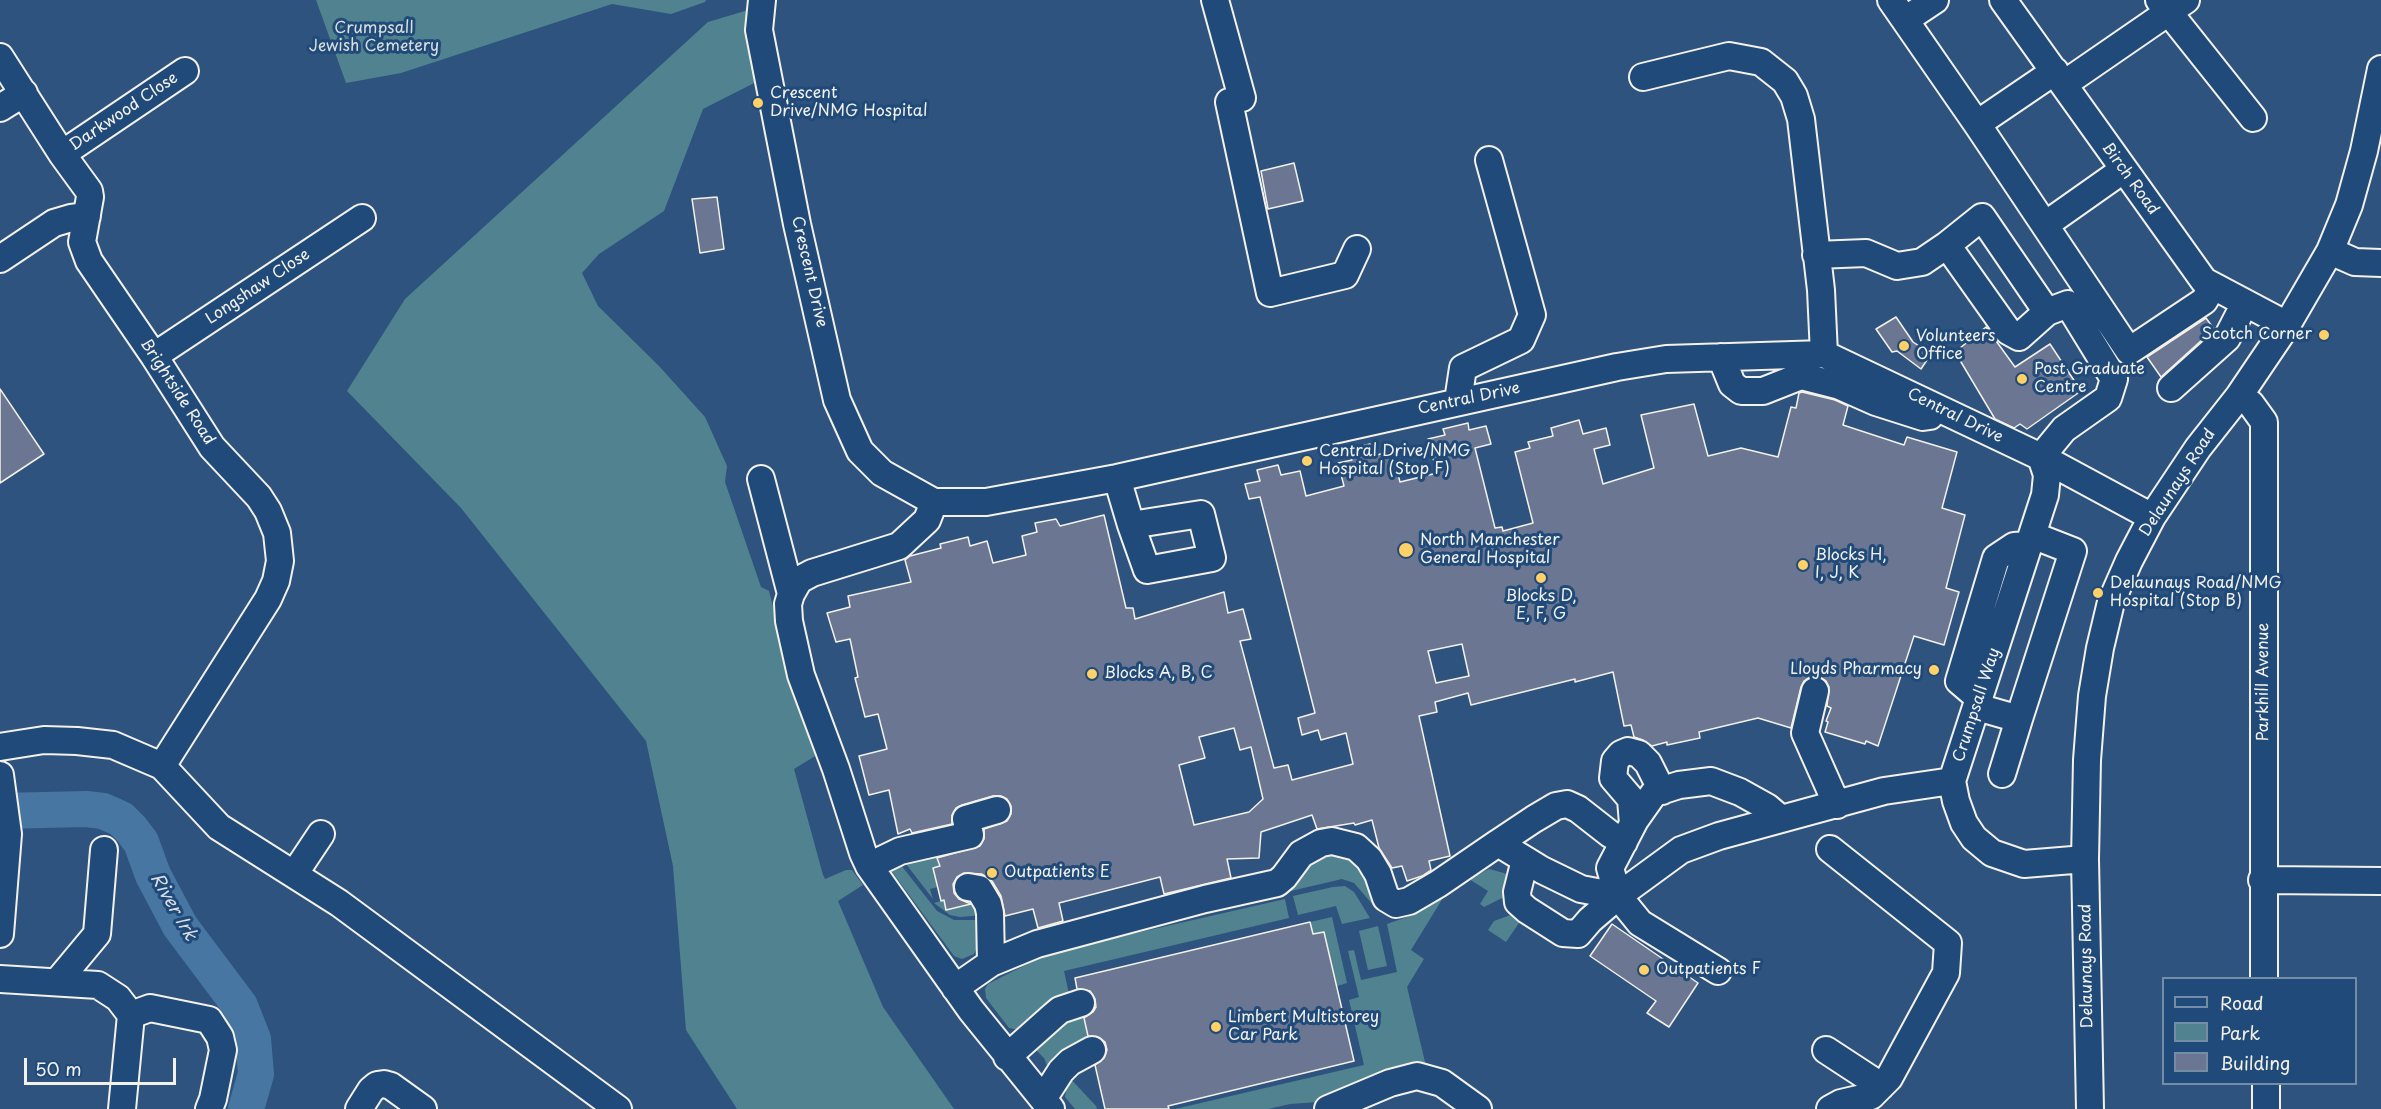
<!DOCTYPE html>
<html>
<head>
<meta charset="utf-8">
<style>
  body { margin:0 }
  #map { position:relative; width:2381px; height:1109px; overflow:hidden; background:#2e537f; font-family:"Playpen Sans",sans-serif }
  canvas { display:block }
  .legend { position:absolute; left:2162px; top:977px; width:195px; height:108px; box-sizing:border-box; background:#1f4a7a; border:2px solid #748da6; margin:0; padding:8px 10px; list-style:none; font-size:18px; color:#f4f1e8 }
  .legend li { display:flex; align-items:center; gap:12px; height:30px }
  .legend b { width:30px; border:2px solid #748da6 }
  .scale { position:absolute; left:24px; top:1058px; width:152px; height:27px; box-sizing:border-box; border:3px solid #f4f1e8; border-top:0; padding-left:8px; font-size:18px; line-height:21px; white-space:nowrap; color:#f4f1e8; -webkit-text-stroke:4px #1f4a7a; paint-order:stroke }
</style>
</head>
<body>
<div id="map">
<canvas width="2381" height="1109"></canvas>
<ul class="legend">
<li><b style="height:8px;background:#1f4a7a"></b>Road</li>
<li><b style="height:16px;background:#50838f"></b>Park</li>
<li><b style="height:16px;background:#6b7792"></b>Building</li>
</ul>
<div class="scale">50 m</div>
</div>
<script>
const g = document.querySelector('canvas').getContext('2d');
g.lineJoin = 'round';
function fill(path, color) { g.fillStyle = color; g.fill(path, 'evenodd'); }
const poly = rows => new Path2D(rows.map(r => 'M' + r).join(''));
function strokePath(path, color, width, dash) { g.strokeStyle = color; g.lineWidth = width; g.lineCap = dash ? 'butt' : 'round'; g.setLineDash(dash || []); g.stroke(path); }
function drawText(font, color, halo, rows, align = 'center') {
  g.font = font + ' "Playpen Sans",sans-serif'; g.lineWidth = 6; g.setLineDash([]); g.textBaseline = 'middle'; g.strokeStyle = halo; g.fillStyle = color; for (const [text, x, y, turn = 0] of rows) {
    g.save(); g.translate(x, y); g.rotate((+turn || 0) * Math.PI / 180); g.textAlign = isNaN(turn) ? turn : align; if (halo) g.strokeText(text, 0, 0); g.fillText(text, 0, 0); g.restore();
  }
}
fill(poly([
  [316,0,706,0,705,2,671,14,612,4,401,73,346,83],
  [755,8,758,81,703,109,664,211,599,254,582,273,598,306,659,366,705,417,727,466,725,482,761,587,769,591,779,630,820,753,794,769,823,875,825,879,846,870,852,870,863,885,838,901,883,1007,954,1109,737,1109,686,1030,673,866,646,741,461,508,347,391,405,299,708,22],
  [934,846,940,866,933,868,938,887,930,889,933,899,906,864,907,861],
  [1323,850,1360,858,1375,904,1373,905,1354,883,1342,879,1261,898],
  [897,860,937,911,954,920,978,920,979,943,974,954,962,959,954,956,887,865],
  [1489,869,1504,873,1514,878,1506,896,1484,907,1480,904,1488,891,1469,879],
  [1345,886,1354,892,1370,918,1342,924,1336,906,1298,915,1293,896,1333,887],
  [1446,893,1411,950,1424,959,1407,987,1426,1066,1332,1101,1290,1104,1268,1109,1175,1109,1364,1065,1349,1000,1359,997,1348,951,1354,950,1361,980,1397,972,1387,924,1407,917],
  [979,896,984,915,960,917,950,915,934,903,944,900,947,910,968,905,967,899],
  [1285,899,1289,918,1064,971,1069,994,1046,1004,1019,1030,1009,1028,986,998,985,989,988,984,1049,953],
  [1516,913,1523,917,1506,942,1488,930,1494,921],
  [1332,917,1347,983,1337,986,1324,932,1313,934,1310,922],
  [1378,926,1387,966,1368,970,1359,931],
  [1082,1010,1090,1043,1048,1068,1044,1058,1036,1050,1040,1046,1037,1041],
  [1067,1075,1096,1106,1097,1109,1075,1109,1065,1097,1066,1091,1061,1085]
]), '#50838f');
strokePath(poly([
  [0,811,86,809,103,811,121,819,131,829,141,842,153,875,180,926,240,1006,253,1039,256,1074,246,1109]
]), '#4776a3', 36);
const building = poly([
  [1294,163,1303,201,1268,209,1261,171,1294,163],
  [717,197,724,249,700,253,692,199,717,197],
  [1896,317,1913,342,1931,354,1921,369,1897,351,1892,352,1876,329,1896,317],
  [2206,318,2214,329,2161,377,2147,357,2206,318],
  [1986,327,2015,367,2050,344,2081,391,2027,429,2020,424,2014,428,1995,419,1955,352,1986,327],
  [0,389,44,454,0,483,0,389],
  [1802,392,1835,400,1848,406,1843,425,1904,445,1907,437,1957,452,1942,508,1965,515,1946,588,1959,592,1944,645,1914,636,1878,746,1866,741,1865,744,1825,732,1828,722,1826,721,1831,708,1827,706,1829,687,1826,681,1818,676,1810,677,1804,681,1801,687,1791,728,1758,718,1699,732,1700,738,1667,745,1667,742,1652,746,1643,740,1634,737,1631,725,1624,726,1613,672,1575,682,1575,679,1471,705,1468,693,1435,702,1437,712,1419,716,1450,856,1429,861,1431,870,1422,876,1407,881,1402,866,1392,868,1379,848,1372,820,1355,825,1354,823,1317,829,1312,815,1261,832,1259,858,1227,859,1231,878,1164,894,1160,877,1059,903,1063,921,1038,928,1033,909,1005,916,1001,896,992,881,982,874,964,873,957,877,953,884,954,893,959,899,971,904,946,910,944,900,941,901,933,868,940,866,937,858,980,846,984,839,984,829,1007,821,1011,814,1011,806,1007,799,1001,796,993,796,962,805,956,808,952,815,952,824,912,833,910,829,898,834,889,790,869,795,859,756,887,749,878,714,865,717,855,678,858,677,850,639,836,642,827,613,850,607,848,596,911,582,905,560,910,556,941,548,940,544,968,537,970,546,987,541,993,563,1026,555,1022,536,1037,532,1035,523,1056,519,1060,526,1104,515,1126,608,1133,608,1135,619,1224,592,1228,613,1243,609,1251,639,1240,641,1274,768,1288,765,1292,780,1353,764,1346,733,1321,740,1318,730,1302,735,1298,718,1315,713,1260,497,1249,499,1245,484,1260,481,1257,470,1278,465,1281,475,1300,471,1306,496,1344,486,1338,463,1352,460,1350,449,1370,444,1373,456,1392,451,1400,482,1437,473,1428,439,1445,435,1443,429,1468,423,1469,430,1486,426,1491,444,1475,448,1495,528,1502,527,1503,531,1533,523,1515,452,1530,448,1528,442,1553,436,1551,428,1579,420,1583,434,1606,428,1610,445,1594,449,1603,484,1654,468,1641,415,1694,404,1708,456,1741,448,1778,457,1791,407,1796,408,1799,393,1802,392],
  [1462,644,1469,676,1436,683,1428,651,1462,644],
  [1234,728,1240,750,1251,747,1263,799,1249,812,1194,825,1179,765,1205,758,1199,737,1234,728],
  [1310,922,1313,934,1324,932,1354,1061,1168,1106,1169,1109,1105,1109,1095,1065,1104,1058,1107,1050,1105,1042,1100,1038,1088,1036,1084,1018,1093,1012,1096,1007,1095,999,1090,991,1077,989,1075,978,1310,922],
  [1612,924,1698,983,1669,1027,1647,1013,1656,1001,1590,956,1612,924]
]);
fill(building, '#6b7792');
strokePath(building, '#f4f1e8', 1.5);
const minor = poly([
  [762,0,759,30,797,224,837,400,860,451,882,473,934,502,986,502,1117,478,1617,367,1666,359,1824,354,2041,457,2152,517],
  [1215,0,1242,98],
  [1891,0,1977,124,2129,351,2204,301,2213,286],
  [2003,0,2204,281,2287,325],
  [2159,0,2253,118],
  [1905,20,1935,0],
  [0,57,62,154,89,191,90,197,82,242,89,261,154,356,212,447,259,497,268,511,277,533,280,561,276,581,268,599,162,766],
  [1643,77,1729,56,1761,62,1785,81,1794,96,1801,119,1821,290,1824,354],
  [2064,84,2186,0],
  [1229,102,1270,293,1345,275,1357,249],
  [0,108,24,93],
  [1977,124,2055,71],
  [62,154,185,71],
  [2045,225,2123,170],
  [1947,245,1982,217,2047,312],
  [2330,251,2355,262,2381,263],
  [1816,255,1866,253,1897,266,1922,262,1947,245,2008,331,2019,337,2047,312,2068,304,2114,379,2108,398,2064,429,2041,457],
  [0,259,54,223,71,218,87,216],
  [154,356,362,218],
  [1721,357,1732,384,1741,391,1763,391,1801,376,1840,386,1876,402,1923,417,1930,416],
  [2171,388,2227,338,2245,303],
  [2239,396,2251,404,2264,422,2264,978],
  [1458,401,1463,368,1521,340,1532,315,1489,160],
  [2041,457,2047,475,2045,495,1952,781,1956,801,1964,823,1974,838,1992,853,2024,864,2085,859],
  [1117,478,1131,525,1201,514,1212,558,1147,570,1131,525],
  [761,479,791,594,788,604,789,621,801,675,836,769,863,853,869,866,971,1010,1051,1109],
  [791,594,799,580,812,573,899,546,927,520,934,502],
  [1815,691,1805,733,1837,805],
  [1980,699,1959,681,1996,558,2014,546,2028,545],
  [1977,707,2019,719,2073,551,2032,535],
  [0,747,44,740,77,741,113,745,162,766,219,827,339,903,618,1109],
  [2002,774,2019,719],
  [0,775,8,834,0,934],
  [1633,824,1631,799,1613,778,1615,761,1621,754,1628,751,1639,754,1648,763,1662,791],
  [1498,843,1534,819,1556,806,1567,804,1578,809,1610,834,1624,842],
  [1525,860,1517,892,1518,902,1527,910,1563,933,1578,934,1590,920,1618,896,1681,850,1719,836,1884,791,1952,781],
  [869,866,900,851,970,835,966,819,997,810],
  [295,873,321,834],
  [2262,880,2381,881],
  [968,887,979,889,988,904,990,913,991,963],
  [1718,971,1640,923,1618,896,1610,868,1635,820,1654,793,1679,785,1711,781,1740,792,1767,807,1781,819],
  [0,979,98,985,118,998,131,1015,122,1109],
  [57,982,97,934,104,850],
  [955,988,991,963,1037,944,1205,899,1277,883,1284,877,1301,854,1321,843,1332,841,1356,847,1369,859,1378,874,1386,898,1396,904,1409,901,1438,884,1498,843,1542,870,1581,889,1618,896],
  [131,1015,150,1008,209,1020,220,1037,223,1050,213,1099,209,1109],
  [1826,1050,1881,1086],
  [1007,1057,1053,1016,1060,1010,1081,1003],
  [2266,1084,2266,1109],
  [1043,1099,1061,1071,1070,1062,1092,1050],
  [359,1109,371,1090,377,1085,384,1084,391,1086,423,1109],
  [1328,1109,1390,1083,1417,1076,1442,1083,1478,1109],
  [1830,1109,1841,1103,1871,1096,1889,1078,1946,973,1948,943,1830,849],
  [2090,1109,2085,859,2087,760,2092,696,2100,648,2111,602,2129,561,2152,517,2198,448,2239,396,2287,325,2330,251,2349,205,2364,151,2381,69]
]);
strokePath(minor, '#f4f1e8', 30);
strokePath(minor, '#1f4a7a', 26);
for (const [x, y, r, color] of [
  [758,103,6,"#ffd166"],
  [2324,335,6,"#ffd166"],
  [1904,346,6,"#ffd166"],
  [2022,379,6,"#ffd166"],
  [1307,461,6,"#ffd166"],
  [1406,550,8,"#ffd166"],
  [1803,565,6,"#ffd166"],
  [1541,578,6,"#ffd166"],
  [2098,593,6,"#ffd166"],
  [1934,670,6,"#ffd166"],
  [1092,674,6,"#ffd166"],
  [992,873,6,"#ffd166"],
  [1644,970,6,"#ffd166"],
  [1216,1027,6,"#ffd166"]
]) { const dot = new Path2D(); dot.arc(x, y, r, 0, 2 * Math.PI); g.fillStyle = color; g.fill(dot); strokePath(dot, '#1f4a7a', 2); }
drawText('16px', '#dbe0db', '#1f4a7a', [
  ["Crumpsall",374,29],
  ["Jewish Cemetery",374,47]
]);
drawText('16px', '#f4f1e8', '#1f4a7a', [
  ["Crescent",770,94],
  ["Drive/NMG Hospital",770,112],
  ["Scotch Corner",2312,335,"right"],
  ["Volunteers",1916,337],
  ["Office",1916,355],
  ["Post Graduate",2034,370],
  ["Centre",2034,388],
  ["Central Drive/NMG",1319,452],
  ["Hospital (Stop F)",1319,470],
  ["North Manchester",1420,541],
  ["General Hospital",1420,559],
  ["Blocks H,",1815,556],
  ["I, J, K",1815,574],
  ["Delaunays Road/NMG",2110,584],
  ["Hospital (Stop B)",2110,602],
  ["Blocks D,",1541,597,"center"],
  ["E, F, G",1541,615,"center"],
  ["Lloyds Pharmacy",1922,670,"right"],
  ["Blocks A, B, C",1104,674],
  ["Outpatients E",1004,873],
  ["Outpatients F",1656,970],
  ["Limbert Multistorey",1228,1018],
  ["Car Park",1228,1036]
], 'left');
drawText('16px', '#f4f1e8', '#1f4a7a', [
  ["Darkwood Close",124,112,-34],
  ["Birch Road",2130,179,54],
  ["Crescent Drive",809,272,77],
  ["Longshaw Close",258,287,-34],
  ["Brightside Road",177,392,57],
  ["Central Drive",1469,399,-12],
  ["Central Drive",1955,416,26],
  ["Delaunays Road",2178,483,-57],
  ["Parkhill Avenue",2264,682,-90],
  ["Crumpsall Way",1977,705,-72],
  ["Delaunays Road",2087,966,-91]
]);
drawText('italic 18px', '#dadfde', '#1f4a7a', [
  ["River Irk",173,907,60]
]);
</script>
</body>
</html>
